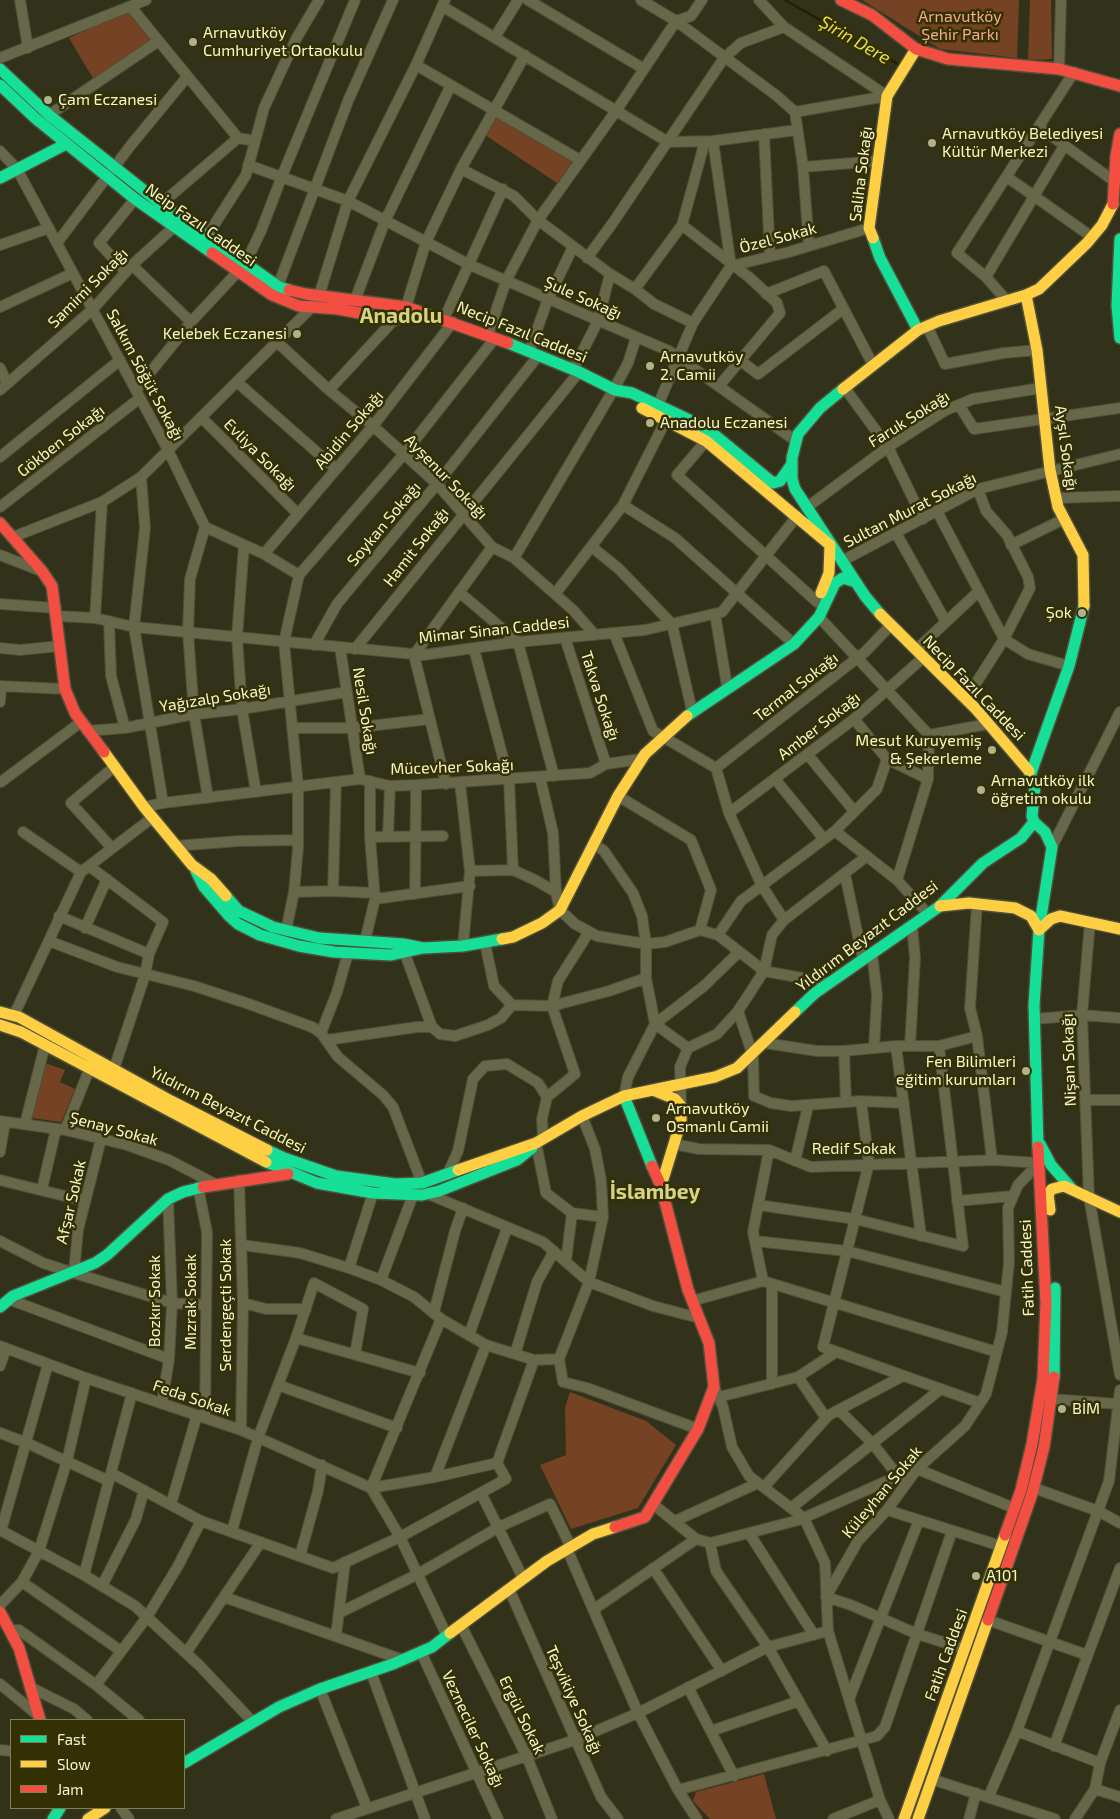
<!DOCTYPE html>
<html>
<head>
<meta charset="utf-8">
<style>
  body { margin:0 }
  #map { position:relative; width:1120px; height:1819px; overflow:hidden; background:#32321a; font-family:"Exo 2",sans-serif }
  canvas { display:block }
  .legend { position:absolute; left:10px; top:1719px; width:175px; height:90px; box-sizing:border-box; background:#333104; border:1px solid #818055; margin:0; padding:6px 9px; list-style:none; font-size:15px; color:#f6f6ce }
  .legend li { display:flex; align-items:center; gap:10px; height:25px }
  .legend b { width:25px; border:1px solid #818055 }
</style>
</head>
<body>
<div id="map">
<canvas width="1120" height="1819"></canvas>
<ul class="legend">
<li><b style="height:6px;background:#16e098"></b>Fast</li>
<li><b style="height:6px;background:#ffcf43"></b>Slow</li>
<li><b style="height:6px;background:#f24e42"></b>Jam</li>
</ul>
</div>
<script>
const g = document.querySelector('canvas').getContext('2d');
g.lineJoin = 'round';
function fill(path, color) { g.fillStyle = color; g.fill(path, 'evenodd'); }
const poly = rows => new Path2D(rows.map(r => 'M' + r).join(''));
function strokePath(path, color, width, dash) { g.strokeStyle = color; g.lineWidth = width; g.lineCap = dash ? 'butt' : 'round'; g.setLineDash(dash || []); g.stroke(path); }
function drawText(font, color, halo, rows, align = 'center') {
  g.font = font + ' "Exo 2",sans-serif'; g.lineWidth = 5; g.setLineDash([]); g.textBaseline = 'middle'; g.strokeStyle = halo; g.fillStyle = color; for (const [text, x, y, turn = 0] of rows) {
    g.save(); g.translate(x, y); g.rotate((+turn || 0) * Math.PI / 180); g.textAlign = isNaN(turn) ? turn : align; if (halo) g.strokeText(text, 0, 0); g.fillText(text, 0, 0); g.restore();
  }
}
fill(poly([
  [862,0,1019,0,1017,58,940,49],
  [1030,0,1051,0,1052,59,1028,60],
  [129,10,151,41,94,80,69,38],
  [499,117,574,160,557,183,485,135,493,118],
  [45,1063,65,1070,60,1082,75,1089,61,1122,32,1118],
  [570,1392,646,1421,676,1445,638,1508,571,1529,540,1465,566,1455,565,1408],
  [764,1774,776,1819,710,1819,693,1801,696,1792]
]), '#754223');
strokePath(poly([
  [785,0,898,64]
]), '#232102', 2.5);
const street = poly([
  [20,0,28,48],
  [528,0,644,69],
  [641,0,676,21,777,96,795,112,803,167,809,246],
  [759,0,784,27,887,96],
  [442,6,668,142,713,141,797,130],
  [131,7,238,138,255,141],
  [495,37,518,0],
  [0,58,146,0],
  [416,65,580,160],
  [1059,69,1061,0],
  [795,112,887,96],
  [49,115,157,42],
  [1039,127,1114,181],
  [764,134,770,256],
  [713,141,731,266],
  [0,151,17,169,168,450,205,527,264,554,299,575],
  [248,165,348,201,470,265,669,351,796,441],
  [803,167,877,161],
  [461,169,514,196,538,220,610,274,635,289,654,304,693,323],
  [1007,177,1092,237],
  [161,204,238,138],
  [682,225,750,278,777,303,780,313,719,386],
  [207,236,246,175,264,108,296,39,319,0],
  [57,243,131,145,187,77],
  [0,245,49,228],
  [587,258,612,224,724,58,741,43,784,27],
  [132,265,191,322],
  [126,272,99,243,135,199],
  [986,277,957,253,1074,72],
  [278,286,348,101,393,0],
  [635,289,682,225,705,141],
  [766,294,824,271,873,365],
  [355,300,385,221,451,85],
  [1007,301,986,277,1064,146],
  [0,307,73,273],
  [444,319,503,189],
  [927,326,945,364,1004,353,1037,350],
  [488,335,506,281,538,220,616,111,676,21,691,16,702,0],
  [277,342,329,390,373,426,437,484,492,547,414,655,446,784],
  [529,352,548,299,573,247],
  [741,361,758,374,843,309],
  [0,368,7,383],
  [573,370,598,321,610,274],
  [237,382,336,469],
  [844,387,888,447,923,519],
  [0,390,93,309,132,265,174,227],
  [136,390,191,322,245,264,261,231,282,176,355,0],
  [329,390,406,307,426,242,461,169,525,55],
  [658,405,693,323,731,266,789,252,869,228],
  [959,405,974,429,1120,408],
  [201,417,298,514],
  [706,441,677,475,817,602],
  [0,457,120,360],
  [141,477,145,528,134,627,163,803],
  [1056,498,1120,496],
  [623,505,675,538,794,644],
  [0,507,140,398],
  [806,508,888,447,946,410,973,399,1041,388],
  [937,511,1004,639,1028,654,1069,666],
  [205,527,190,579,188,632,194,714,208,798],
  [896,533,946,622],
  [13,537,102,502,141,477,312,307,319,296,348,201,416,65,445,0],
  [244,545,237,637,242,709,256,792],
  [1011,545,1064,519],
  [492,547,514,558,573,610,595,635],
  [592,547,619,569,672,624,692,711],
  [264,554,373,426,453,322],
  [0,555,41,571],
  [514,558,614,389,628,363,636,338],
  [842,561,978,489,1120,454],
  [459,592,518,642,554,776],
  [555,594,623,505,666,420],
  [0,604,56,608],
  [715,614,727,686],
  [57,616,95,618,134,627,423,655,518,642,645,630,722,612,797,516],
  [819,617,929,735,928,779,897,880],
  [95,618,102,502],
  [109,621,111,676,125,728],
  [614,633,653,731,716,768,729,813,762,886,784,920,772,935,764,971,738,1011,717,1034,688,1048,655,1024,704,986,738,953],
  [565,638,606,764],
  [314,645,337,604,437,484,538,356],
  [340,647,360,779],
  [0,648,20,650,60,646],
  [355,649,579,372],
  [474,649,509,780,513,870],
  [916,650,979,591],
  [0,686,65,689],
  [966,699,1004,639,1030,588,1028,577,1007,535,986,511,978,489],
  [0,702,1,686],
  [854,719,887,759,928,779],
  [292,728,352,728,430,719],
  [87,731,125,728,189,715,242,709,347,692],
  [929,735,988,724],
  [808,755,854,811],
  [716,768,865,652,890,626],
  [540,777,553,833,556,892],
  [775,779,824,839],
  [1,782,81,722],
  [460,783,470,871,463,946],
  [618,796,691,840,711,890,700,930],
  [144,807,163,803,360,779,390,786,416,785,590,773,606,764,641,759],
  [729,813,854,719,924,657],
  [835,831,897,880,928,914],
  [23,832,81,872],
  [388,836,390,786],
  [370,837,443,836],
  [594,844,604,851,633,893,642,916,646,944,646,978,655,1024,628,1077,624,1096],
  [175,846,239,841,298,840],
  [1052,847,1120,712],
  [112,848,71,803,114,767],
  [89,866,163,922,149,954,145,975,114,1069],
  [470,871,513,870,535,880,556,892,560,910,575,924,597,936,646,944,665,942,700,930,718,935,764,971,829,983],
  [845,874,863,960],
  [333,891,336,782],
  [294,892,333,891,374,893],
  [415,894,416,785],
  [375,899,470,886],
  [977,904,970,1008,977,1036,992,1160],
  [59,916,149,954],
  [784,920,867,856],
  [1090,922,1082,1015,1089,1197,1120,1375],
  [85,928,107,879],
  [286,931,294,892,298,848,298,786,284,642,299,575,404,454,495,338],
  [718,935,741,901,835,831,877,789,887,759],
  [49,941,117,967,194,986,249,1004,312,1027,321,1033,338,1057,383,1095,393,1107,422,1183],
  [365,941,375,899,370,837,370,781],
  [485,943,494,986,512,1005,552,1006,609,991,646,978],
  [872,953,877,995,874,1048],
  [405,954,432,1027],
  [738,1011,753,1056,754,1096,771,1103,791,1106,861,1101,904,1103],
  [14,1015,81,872,152,818],
  [1035,1019,1082,1015,1120,1018],
  [321,1033,337,992,348,953],
  [327,1040,417,1027,432,1027,440,1034,455,1036,488,1025,501,1018,512,1005],
  [765,1043,817,1051,844,1051,896,1046,939,1046,977,1036],
  [896,1046,921,1236],
  [910,1046,915,958,912,925],
  [844,1051,846,1102],
  [1085,1100,1120,1100],
  [861,1101,869,1163,823,1347,980,1403],
  [681,1106,680,1067,688,1048],
  [582,1116,595,1149,601,1180,603,1217,589,1282,559,1359,563,1382,587,1388,698,1429],
  [0,1121,65,1130,127,1145,169,1160,215,1184],
  [25,1124,45,1045],
  [65,1130,89,1070],
  [543,1139,542,1119,547,1097,575,1074,552,1006,558,981,589,932],
  [536,1143,546,1193,572,1213,603,1217],
  [674,1144,699,1149,769,1150,811,1167,995,1160,1039,1163],
  [0,1152,5,1122],
  [795,1161,808,1106],
  [447,1175,458,1151,473,1079,485,1066,507,1064,538,1083,547,1097],
  [0,1180,85,1201],
  [239,1180,243,1303,241,1430],
  [198,1187,207,1232,205,1418],
  [42,1189,56,1129],
  [428,1194,543,1242,589,1282,653,1306,699,1318],
  [957,1201,1013,1196],
  [758,1205,855,1219,963,1246,939,1046],
  [0,1241,43,1263,74,1273,172,1303,206,1305],
  [755,1241,847,1251,1006,1292],
  [242,1245,300,1253,349,1268,381,1280,414,1297,441,1319,486,1345,534,1360,559,1359],
  [566,1261,572,1213],
  [349,1268,373,1193],
  [74,1273,78,1230,101,1139],
  [381,1280,413,1195],
  [763,1281,753,1232,769,1150],
  [8,1299,169,1359],
  [692,1301,763,1281,997,1352],
  [243,1303,266,1309,306,1309],
  [434,1312,455,1231,463,1208],
  [469,1335,507,1228],
  [296,1338,420,1373],
  [0,1346,86,1378,241,1430,371,1488],
  [515,1354,537,1282,554,1251],
  [0,1366,6,1348],
  [798,1377,826,1418],
  [772,1384,772,1284],
  [278,1385,397,1428],
  [714,1387,723,1407,732,1447,749,1476,804,1518,825,1563,828,1631,880,1800,889,1819],
  [719,1397,798,1377,836,1352],
  [1051,1399,1118,1404],
  [162,1403,169,1359,172,1303,168,1199],
  [839,1410,873,1444,898,1476],
  [0,1433,27,1443,109,1481],
  [497,1463,534,1360],
  [917,1469,1014,1508],
  [111,1473,201,1521,333,1568,400,1537,506,1479,497,1463,435,1477,371,1488],
  [435,1477,486,1345],
  [764,1487,829,1415,903,1376],
  [371,1488,441,1319],
  [371,1488,400,1537,447,1636],
  [1034,1488,1098,1511,1120,1523],
  [481,1493,523,1578],
  [171,1504,197,1415],
  [653,1504,696,1539,710,1543,799,1520,898,1476,906,1484],
  [791,1508,941,1389],
  [887,1510,1001,1546],
  [675,1521,758,1483],
  [0,1530,84,1575,135,1606,200,1666,252,1721],
  [1,1531,48,1364],
  [232,1531,258,1438,296,1338,314,1283,363,1309,355,1354],
  [749,1533,814,1635],
  [710,1543,716,1571,768,1647,827,1751],
  [567,1549,638,1713,678,1790,697,1819],
  [300,1556,318,1491,322,1465],
  [653,1568,722,1671],
  [84,1575,132,1393],
  [22,1582,121,1651],
  [102,1586,136,1519,144,1490],
  [509,1589,601,1797,618,1819],
  [224,1597,403,1660],
  [0,1605,22,1582,39,1551,67,1461,86,1378],
  [593,1610,696,1539],
  [339,1613,418,1574,499,1527,550,1504,571,1547],
  [988,1620,1087,1655],
  [461,1625,527,1757,552,1819],
  [11,1630,19,1630,96,1685,139,1720],
  [336,1636,345,1562],
  [965,1649,917,1634,851,1605,826,1597,858,1541,887,1510,917,1469,965,1426,986,1394,1002,1332,1009,1262,1008,1208,1018,1185,1039,1163],
  [421,1652,498,1819],
  [186,1653,261,1542],
  [371,1672,425,1819],
  [0,1684,39,1716],
  [96,1685,147,1617,178,1566,201,1521],
  [688,1687,734,1776],
  [32,1688,74,1709,87,1720],
  [320,1689,367,1808],
  [849,1699,919,1520],
  [711,1731,799,1701],
  [1017,1731,1100,1763],
  [1054,1746,1120,1568],
  [0,1750,11,1751],
  [931,1779,1055,1819],
  [1095,1789,1120,1797],
  [678,1790,877,1736,885,1727,952,1531],
  [989,1796,1017,1731,1109,1481,1120,1390],
  [121,1808,129,1819],
  [336,1819,575,1740,638,1713,768,1647,828,1631],
  [833,1819,880,1800],
  [969,1819,976,1793],
  [1075,1819,1095,1789,1100,1763,1120,1710]
]);
const fast = poly([
  [0,69,49,115,161,204,279,287,289,290],
  [0,85,35,118,135,199,212,253],
  [0,178,66,144],
  [873,238,880,258,918,330],
  [1120,239,1117,306,1120,338],
  [508,343,579,372,615,390,632,393,698,424,711,432,773,483,780,481,792,464],
  [843,389,820,408,798,434,792,458,792,479,795,489,865,596,880,614],
  [687,716,794,644,819,617,835,583,843,578,856,582],
  [1029,771,1035,786,1032,816,1034,822,1045,832,1052,847,1039,930,1034,1005,1038,1147],
  [1031,773,1069,666,1084,606],
  [196,871,204,887,229,916,238,924,260,935,299,946,334,952,391,955,423,948],
  [226,896,239,911,273,927,319,938,403,944,423,948,463,946,502,939],
  [795,1012,815,993,940,906,983,863,1021,838,1034,822],
  [624,1096,652,1166],
  [1040,1144,1051,1165,1072,1189],
  [267,1150,284,1158,336,1176,395,1184,422,1183,458,1170],
  [266,1162,317,1183,373,1193,422,1195,439,1191,517,1160,532,1148],
  [0,1307,13,1296,95,1263,107,1255,168,1199,183,1192,203,1187],
  [1054,1377,1055,1288],
  [184,1763,279,1707,320,1689,393,1664,432,1647,450,1633],
  [53,1819,60,1808]
]);
const slow = poly([
  [873,238,869,228,887,96,916,49],
  [1026,295,1037,350,1050,470,1058,507,1083,555,1084,606],
  [843,389,918,330,939,321,1026,295,1039,289,1087,243,1102,225,1113,204],
  [642,408,706,441,830,545,829,573,821,593],
  [880,614,975,708,1029,771],
  [104,752,144,807,192,865,211,879,226,896],
  [940,906,969,903,1015,908,1031,916,1039,930,1051,919,1060,916,1120,929],
  [502,939,513,937,542,923,560,910,618,796,645,754,687,716],
  [0,1012,19,1017,171,1101,267,1150],
  [0,1025,21,1032,266,1162],
  [655,1091,675,1099,681,1106,681,1121,661,1186],
  [458,1170,536,1143,582,1116,624,1096,715,1077,737,1068,795,1012],
  [1050,1210,1048,1194,1052,1189,1064,1186,1120,1212],
  [450,1633,547,1561,593,1534,615,1527],
  [88,1819,105,1808],
  [904,1819,1005,1535],
  [918,1819,988,1620]
]);
const jam = poly([
  [841,0,872,15,916,49,948,59,1059,69,1120,86],
  [1113,204,1116,156,1120,134],
  [212,253,272,295,299,306,338,309,395,320,413,311],
  [289,290,306,294,406,307,508,343],
  [0,523,42,571,52,586,65,689,75,713,104,752],
  [203,1187,288,1174],
  [615,1527,645,1517,698,1429,714,1387,709,1343,688,1290,661,1186,652,1166],
  [1005,1535,1021,1490,1032,1444,1043,1379,1046,1303,1038,1147],
  [0,1612,19,1648,40,1720],
  [988,1620,1032,1494,1044,1447,1054,1377]
]);
strokePath(street, '#4f4f3a', 12);
strokePath(fast, '#4f4f3a', 14);
strokePath(slow, '#4f4f3a', 14);
strokePath(jam, '#4f4f3a', 14);
strokePath(street, '#67674a', 10);
strokePath(fast, '#16e098', 11);
strokePath(slow, '#ffcf43', 11);
strokePath(jam, '#f24e42', 11);
for (const [x, y, r, color] of [
  [193,42,5,"#b1b18f"],
  [48,100,5,"#b1b18f"],
  [932,143,5,"#b1b18f"],
  [297,334,5,"#b1b18f"],
  [650,366,5,"#b1b18f"],
  [650,423,5,"#b1b18f"],
  [1082,613,5,"#b1b18f"],
  [992,750,5,"#b1b18f"],
  [981,790,5,"#b1b18f"],
  [1026,1071,5,"#b1b18f"],
  [656,1118,5,"#b1b18f"],
  [1062,1409,5,"#b1b18f"],
  [976,1576,5,"#b1b18f"]
]) { const dot = new Path2D(); dot.arc(x, y, r, 0, 2 * Math.PI); g.fillStyle = color; g.fill(dot); strokePath(dot, '#333104', 2); }
drawText('16px', '#f5ab87', '#333104', [
  ["Arnavutköy",960,17],
  ["Şehir Parkı",960,35]
]);
drawText('16px', '#f6f6ce', '#333104', [
  ["Arnavutköy",203,33],
  ["Cumhuriyet Ortaokulu",203,51],
  ["Çam Eczanesi",58,100],
  ["Arnavutköy Belediyesi",942,134],
  ["Kültür Merkezi",942,152],
  ["Kelebek Eczanesi",287,334,"right"],
  ["Arnavutköy",660,357],
  ["2. Camii",660,375],
  ["Anadolu Eczanesi",660,423],
  ["Şok",1072,613,"right"],
  ["Mesut Kuruyemiş",982,741,"right"],
  ["& Şekerleme",982,759,"right"],
  ["Arnavutköy ilk",991,781],
  ["öğretim okulu",991,799],
  ["Fen Bilimleri",1016,1062,"right"],
  ["eğitim kurumları",1016,1080,"right"],
  ["Arnavutköy",666,1109],
  ["Osmanlı Camii",666,1127],
  ["BİM",1072,1409],
  ["A101",986,1576]
], 'left');
drawText('16px', '#f6f6ce', '#333104', [
  ["Saliha Sokağı",861,174,-83],
  ["Neip Fazıl Caddesi",201,225,35],
  ["Özel Sokak",778,238,-15],
  ["Samimi Sokağı",88,288,-45],
  ["Şule Sokağı",583,298,24],
  ["Necip Fazıl Caddesi",522,332,22],
  ["Salkım Söğüt Sokağı",145,375,62],
  ["Faruk Sokağı",909,419,-32],
  ["Abidin Sokağı",349,430,-50],
  ["Gökben Sokağı",61,441,-38],
  ["Ayşıl Sokağı",1066,448,82],
  ["Evliya Sokağı",260,455,45],
  ["Ayşenur Sokağı",446,477,46],
  ["Sultan Murat Sokağı",910,510,-27],
  ["Soykan Sokağı",384,524,-50],
  ["Hamit Sokağı",416,547,-52],
  ["Mimar Sinan Caddesi",494,630,-6],
  ["Termal Sokağı",796,687,-38],
  ["Necip Fazıl Caddesi",974,688,46],
  ["Takva Sokağı",600,696,72],
  ["Yağızalp Sokağı",215,698,-9],
  ["Nesil Sokağı",365,711,81],
  ["Amber Sokağı",819,726,-38],
  ["Mücevher Sokağı",452,767,-2],
  ["Yıldırım Beyazıt Caddesi",867,936,-37],
  ["Nişan Sokağı",1069,1060,-92],
  ["Yıldırım Beyazıt Caddesi",228,1110,27],
  ["Şenay Sokak",114,1129,15],
  ["Redif Sokak",854,1149],
  ["Afşar Sokak",71,1202,-77],
  ["Fatih Caddesi",1027,1268,-92],
  ["Bozkır Sokak",155,1301,-90],
  ["Mızrak Sokak",191,1302,-90],
  ["Serdengeçti Sokak",226,1305,-90],
  ["Feda Sokak",192,1398,19],
  ["Küleyhan Sokak",882,1492,-50],
  ["Fatih Caddesi",946,1655,-70],
  ["Teşvikiye Sokağı",574,1700,66],
  ["Ergül Sokak",522,1715,64],
  ["Vezneciler Sokağı",473,1729,65]
]);
drawText('italic 18px', '#e5df47', '#333104', [
  ["Şirin Dere",855,40,30]
]);
drawText('bold 21px', '#d6d484', '#333104', [
  ["Anadolu",401,316],
  ["İslambey",655,1192]
]);
</script>
</body>
</html>
